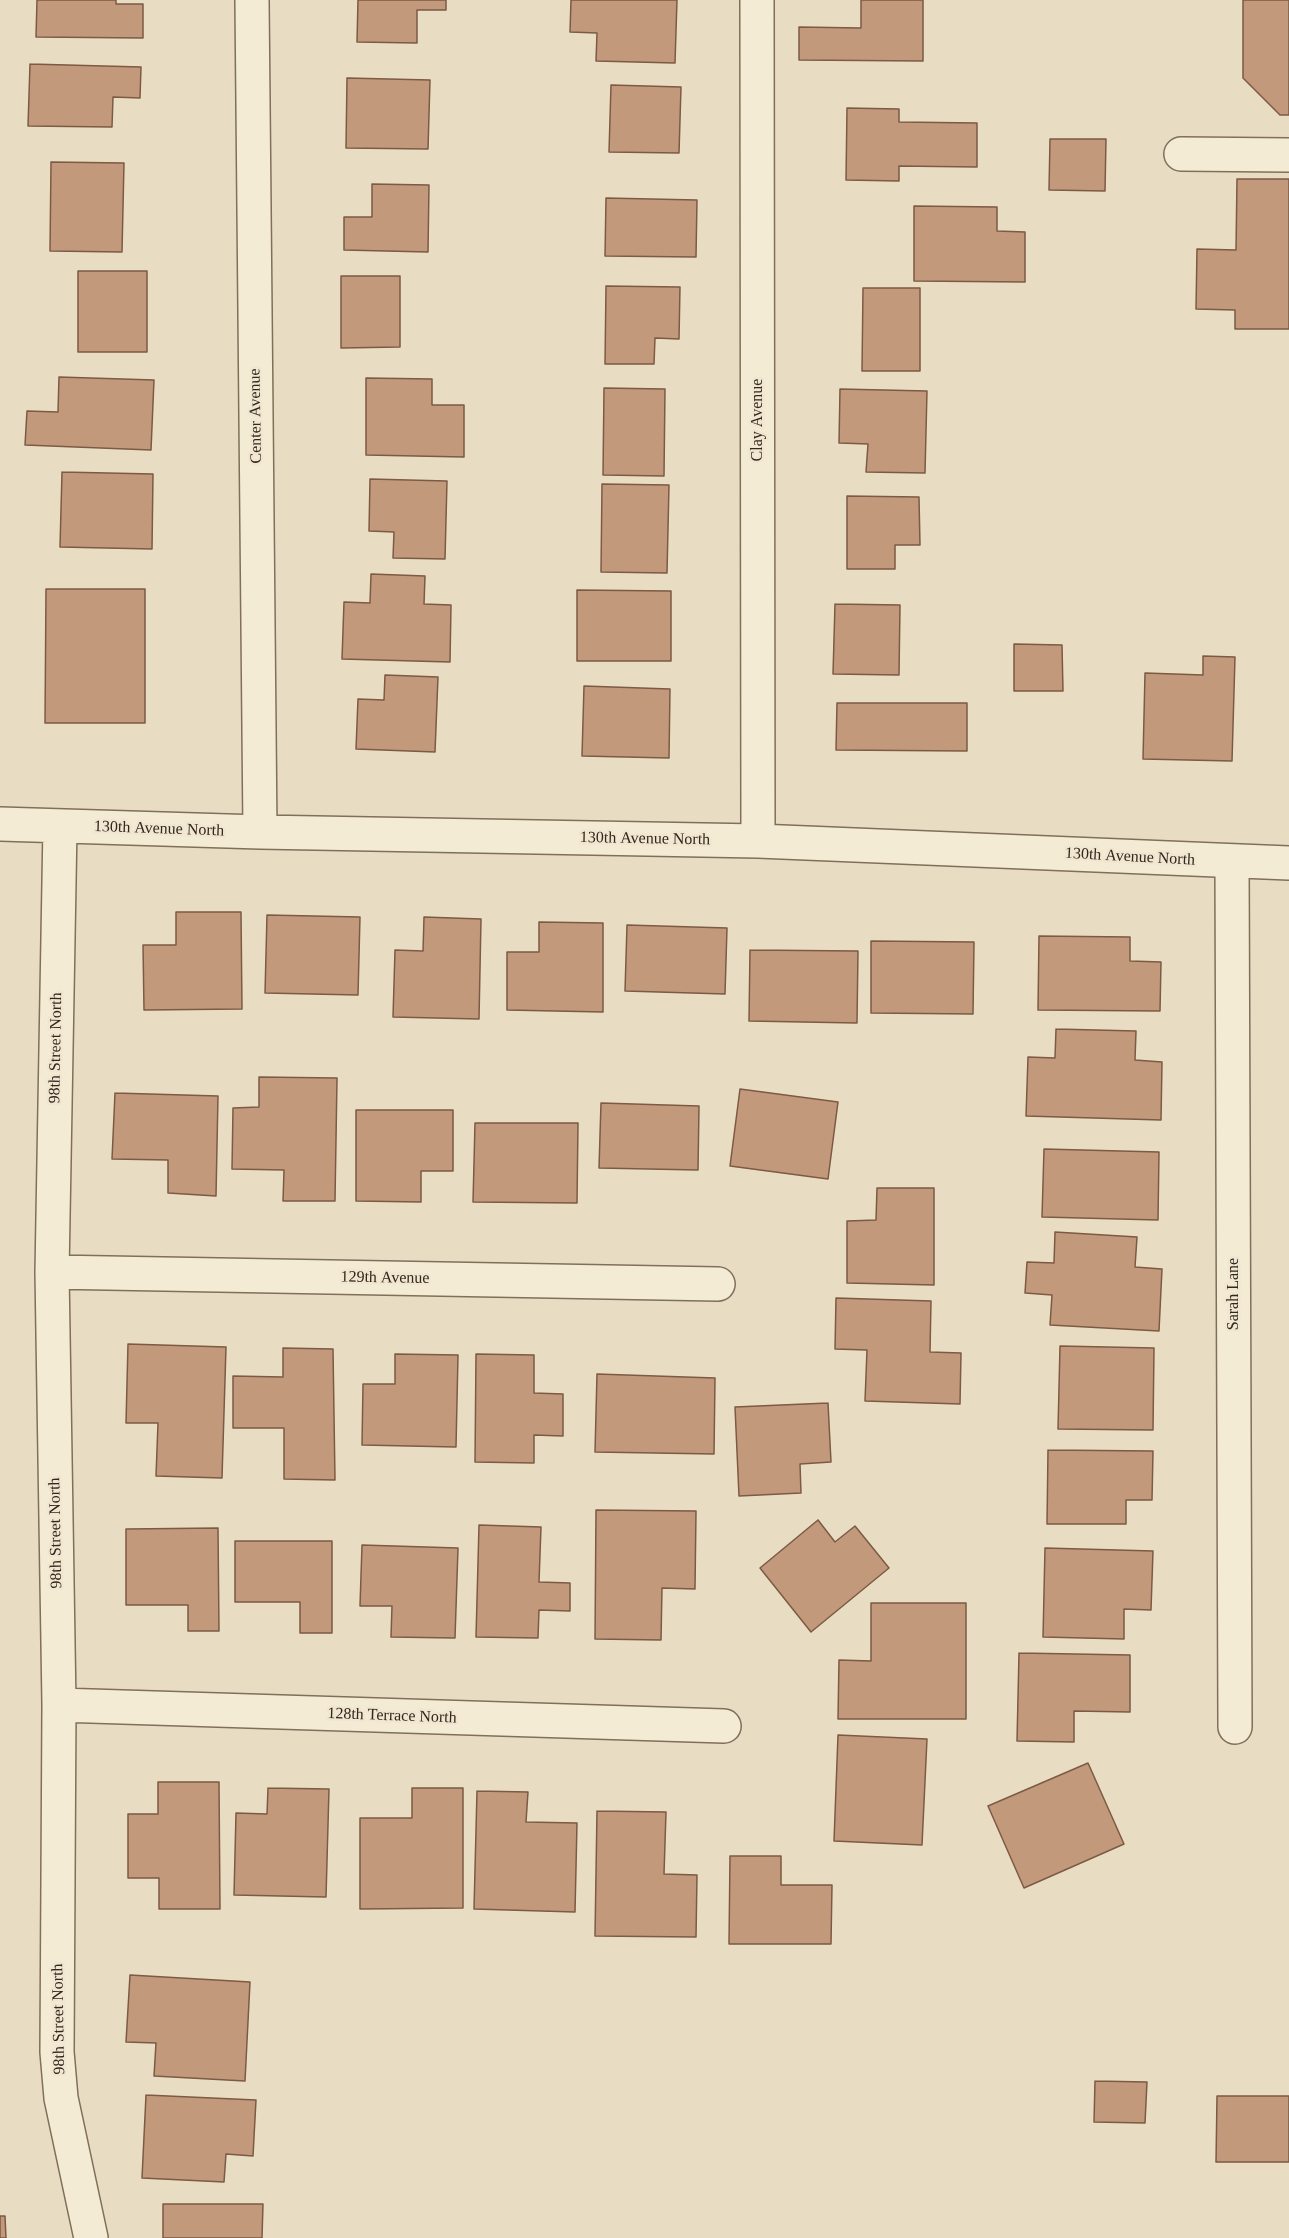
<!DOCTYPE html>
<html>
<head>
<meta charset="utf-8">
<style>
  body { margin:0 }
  canvas { display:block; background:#e8ddc2 }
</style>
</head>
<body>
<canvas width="1289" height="2238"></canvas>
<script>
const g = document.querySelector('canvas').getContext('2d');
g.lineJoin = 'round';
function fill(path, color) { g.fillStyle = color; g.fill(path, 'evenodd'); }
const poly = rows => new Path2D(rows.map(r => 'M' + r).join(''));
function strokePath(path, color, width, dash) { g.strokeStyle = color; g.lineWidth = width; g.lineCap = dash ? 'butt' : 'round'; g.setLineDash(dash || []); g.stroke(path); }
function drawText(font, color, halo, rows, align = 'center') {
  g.font = font + ' "Times New Roman",serif'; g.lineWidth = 5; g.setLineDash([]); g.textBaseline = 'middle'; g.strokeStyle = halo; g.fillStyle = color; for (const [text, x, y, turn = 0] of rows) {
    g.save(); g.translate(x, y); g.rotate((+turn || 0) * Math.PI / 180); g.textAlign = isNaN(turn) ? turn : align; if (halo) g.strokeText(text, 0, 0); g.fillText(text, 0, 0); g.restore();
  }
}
const building = poly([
  [37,0,116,0,116,4,143,4,143,38,36,37,37,0],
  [358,0,446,0,446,10,417,10,417,43,357,42,358,0],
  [571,0,677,0,675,63,596,61,597,33,570,32,571,0],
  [861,0,923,0,923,61,799,60,799,27,861,28,861,0],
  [1243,0,1289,0,1289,115,1280,115,1243,78,1243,0],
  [30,64,141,67,140,98,113,97,112,127,28,126,30,64],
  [347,78,430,80,428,149,346,148,347,78],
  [611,85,681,87,679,153,609,152,611,85],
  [847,108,899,109,899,122,977,123,977,167,899,166,899,181,846,180,847,108],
  [1050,139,1106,139,1105,191,1049,190,1050,139],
  [51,162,124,163,122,252,50,251,51,162],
  [1237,179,1289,179,1289,329,1235,329,1235,310,1196,309,1197,249,1236,250,1237,179],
  [372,184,429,185,428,252,344,250,344,217,372,217,372,184],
  [606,198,697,200,696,257,605,256,606,198],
  [914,206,997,207,997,231,1025,232,1025,282,914,281,914,206],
  [78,271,147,271,147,352,78,352,78,271],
  [341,276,400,276,400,347,341,348,341,276],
  [606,286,680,287,679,339,655,338,654,364,605,364,606,286],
  [863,288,920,288,920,371,862,371,863,288],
  [59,377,154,380,151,450,25,445,27,411,58,412,59,377],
  [366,378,432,379,432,405,464,405,464,457,366,455,366,378],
  [604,388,665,389,664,476,603,475,604,388],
  [840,389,927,391,925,473,866,472,868,444,839,443,840,389],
  [62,472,153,474,152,549,60,547,62,472],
  [370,479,447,481,445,559,393,558,394,532,369,531,370,479],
  [602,484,669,485,667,573,601,572,602,484],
  [847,496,919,497,920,545,895,545,895,569,847,569,847,496],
  [371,574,425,576,424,604,451,605,450,662,342,659,344,602,370,603,371,574],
  [46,589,145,589,145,723,45,723,46,589],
  [577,590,671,591,671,661,577,661,577,590],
  [835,604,900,605,899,675,833,674,835,604],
  [1014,644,1062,645,1063,691,1014,691,1014,644],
  [1203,656,1235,657,1232,761,1143,759,1145,673,1203,675,1203,656],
  [385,675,438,677,435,752,356,749,358,699,384,700,385,675],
  [584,686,670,689,669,758,582,756,584,686],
  [837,703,967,703,967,751,836,750,837,703],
  [176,912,241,912,242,1009,144,1010,143,945,176,945,176,912],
  [267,915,360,917,358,995,265,993,267,915],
  [424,917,481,919,479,1019,393,1017,395,950,423,951,424,917],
  [539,922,603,923,603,1012,507,1010,507,952,539,952,539,922],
  [627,925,727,928,725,994,625,991,627,925],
  [1039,936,1130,937,1130,961,1161,962,1160,1011,1038,1010,1039,936],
  [871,941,974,942,973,1014,871,1013,871,941],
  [750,950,858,951,857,1023,749,1021,750,950],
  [1056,1029,1136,1031,1135,1060,1162,1062,1161,1120,1026,1116,1028,1057,1055,1058,1056,1029],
  [259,1077,337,1078,335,1201,283,1201,284,1170,232,1169,233,1108,259,1107,259,1077],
  [740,1089,838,1102,828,1179,730,1166,740,1089],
  [115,1093,218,1096,216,1196,168,1193,168,1160,112,1159,115,1093],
  [601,1103,699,1106,698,1170,599,1168,601,1103],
  [356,1110,453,1110,453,1171,421,1171,421,1202,356,1201,356,1110],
  [475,1123,578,1123,577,1203,473,1202,475,1123],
  [1044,1149,1159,1152,1158,1220,1042,1217,1044,1149],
  [877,1188,934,1188,934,1285,847,1283,847,1221,876,1220,877,1188],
  [1055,1232,1137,1237,1135,1267,1162,1269,1159,1331,1050,1325,1052,1295,1025,1293,1027,1262,1054,1263,1055,1232],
  [836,1298,931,1301,930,1352,961,1353,960,1404,865,1401,867,1350,835,1349,836,1298],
  [128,1344,226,1347,222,1478,156,1476,158,1423,126,1423,128,1344],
  [1060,1346,1154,1348,1153,1430,1058,1429,1060,1346],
  [283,1348,333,1349,335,1480,284,1479,284,1428,233,1428,233,1376,283,1377,283,1348],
  [395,1354,458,1355,456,1447,362,1445,363,1384,395,1384,395,1354],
  [476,1354,534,1355,534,1393,563,1394,563,1436,534,1435,534,1463,475,1462,476,1354],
  [597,1374,715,1378,714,1454,595,1452,597,1374],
  [828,1403,831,1462,800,1464,801,1493,739,1496,735,1407,828,1403],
  [1048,1450,1153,1451,1152,1500,1126,1500,1126,1524,1047,1524,1048,1450],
  [596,1510,696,1511,695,1589,662,1588,661,1640,595,1639,596,1510],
  [818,1520,835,1542,855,1526,889,1568,811,1632,760,1568,818,1520],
  [479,1525,541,1527,539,1582,570,1583,570,1611,539,1610,538,1638,476,1637,479,1525],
  [218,1528,219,1631,188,1631,188,1605,126,1605,126,1529,218,1528],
  [235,1541,332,1541,332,1633,300,1633,300,1602,235,1602,235,1541],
  [362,1545,458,1548,455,1638,391,1637,392,1606,360,1606,362,1545],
  [1045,1548,1153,1551,1151,1610,1124,1609,1124,1639,1043,1637,1045,1548],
  [871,1603,966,1603,966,1719,838,1719,839,1660,871,1661,871,1603],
  [1019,1653,1130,1655,1130,1712,1074,1711,1074,1742,1017,1741,1019,1653],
  [838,1735,927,1739,922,1845,834,1841,838,1735],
  [1088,1763,1124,1844,1024,1888,988,1806,1088,1763],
  [158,1782,219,1782,220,1909,159,1909,159,1878,128,1878,128,1814,158,1814,158,1782],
  [268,1788,329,1789,326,1897,234,1895,236,1813,267,1814,268,1788],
  [412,1788,463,1788,463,1908,360,1909,360,1818,412,1818,412,1788],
  [477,1791,528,1792,526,1822,577,1823,575,1912,474,1909,477,1791],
  [597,1811,666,1812,664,1874,697,1875,696,1937,595,1936,597,1811],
  [730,1856,781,1856,781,1885,832,1885,831,1944,729,1944,730,1856],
  [130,1975,250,1982,245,2081,154,2076,156,2043,126,2042,130,1975],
  [1095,2081,1147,2082,1145,2123,1094,2122,1095,2081],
  [146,2095,256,2100,253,2156,226,2154,224,2182,142,2178,146,2095],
  [1217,2096,1289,2096,1289,2162,1216,2162,1217,2096],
  [163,2204,263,2204,262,2238,163,2238,163,2204],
  [0,2216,5,2216,6,2238,0,2238,0,2216]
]);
fill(building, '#c3997c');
strokePath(building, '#7d5a44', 1.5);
const minor = poly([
  [252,0,260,832],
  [757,0,758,841],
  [1181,154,1289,155],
  [0,824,260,832,758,841,1289,863],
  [60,826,52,1272,59,1705,57,2052,61,2098,91,2238],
  [1232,861,1235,1727],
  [52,1272,718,1284],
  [59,1705,724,1726]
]);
strokePath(minor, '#806f5b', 36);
strokePath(minor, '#f4ebd4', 33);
drawText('16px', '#32271e', '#f1e7d1', [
  ["Center Avenue",256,416,-91],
  ["Clay Avenue",758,420,-90],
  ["130th Avenue North",159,829,2],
  ["130th Avenue North",645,839,1],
  ["130th Avenue North",1130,857,3],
  ["98th Street North",56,1048,-89],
  ["129th Avenue",385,1278,1],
  ["Sarah Lane",1234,1294,-90],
  ["98th Street North",56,1533,-91],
  ["128th Terrace North",392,1716,2],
  ["98th Street North",59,2019,-91]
]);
</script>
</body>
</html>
